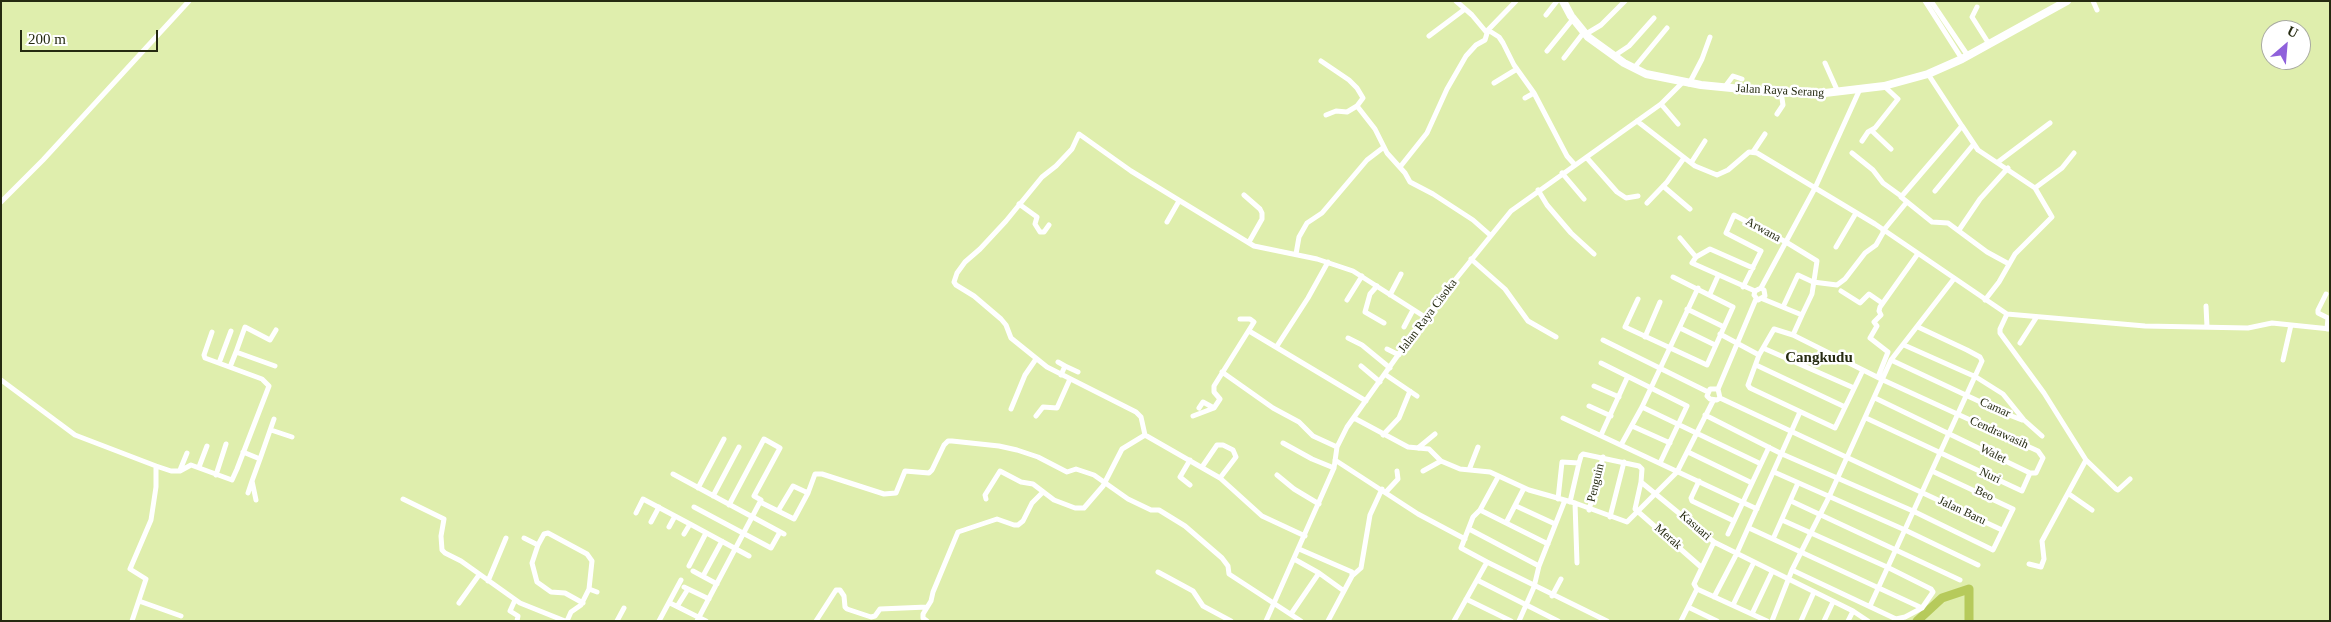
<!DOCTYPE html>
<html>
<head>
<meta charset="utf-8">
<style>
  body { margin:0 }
  #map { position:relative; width:2331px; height:622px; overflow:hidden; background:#dfeead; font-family:Georgia,serif }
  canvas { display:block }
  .frame { position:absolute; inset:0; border:2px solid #252a11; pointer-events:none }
  .north { position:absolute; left:2261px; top:20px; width:50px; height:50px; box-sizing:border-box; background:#fff; border:1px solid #a8aaa0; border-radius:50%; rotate:27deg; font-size:14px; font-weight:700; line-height:20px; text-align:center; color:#252a11 }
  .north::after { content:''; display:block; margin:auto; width:18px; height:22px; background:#8f61db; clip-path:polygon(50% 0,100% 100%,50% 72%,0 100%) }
  .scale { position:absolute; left:20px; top:30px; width:138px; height:22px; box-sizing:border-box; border:2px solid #252a11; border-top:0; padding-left:6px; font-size:15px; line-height:18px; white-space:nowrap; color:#252a11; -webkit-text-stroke:4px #fff; paint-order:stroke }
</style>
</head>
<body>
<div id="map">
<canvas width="2331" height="622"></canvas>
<div class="frame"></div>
<div class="north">U</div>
<div class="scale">200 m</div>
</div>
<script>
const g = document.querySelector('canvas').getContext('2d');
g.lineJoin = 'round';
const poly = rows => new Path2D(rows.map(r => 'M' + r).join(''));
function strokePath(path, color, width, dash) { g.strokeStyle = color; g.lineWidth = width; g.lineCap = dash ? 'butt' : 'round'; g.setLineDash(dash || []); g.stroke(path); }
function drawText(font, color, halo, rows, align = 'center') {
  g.font = font + ' Georgia,serif'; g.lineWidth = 5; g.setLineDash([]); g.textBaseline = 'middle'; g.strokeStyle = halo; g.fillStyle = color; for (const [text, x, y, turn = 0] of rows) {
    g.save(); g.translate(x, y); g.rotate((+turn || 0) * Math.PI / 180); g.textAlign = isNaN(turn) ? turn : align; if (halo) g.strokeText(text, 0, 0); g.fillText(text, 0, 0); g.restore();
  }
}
strokePath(poly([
  [1917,621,1942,598,1969,589,1969,621]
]), '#b6ca5b', 9);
strokePath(poly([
  [1456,1,1472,15,1487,33],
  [1925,1,1962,59],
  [1931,1,1968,56],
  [2093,1,2097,10],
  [1977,7,1972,17,1989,44],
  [1546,15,1557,1],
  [1488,30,1499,37,1503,43,1514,65,1534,93,1567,156,1575,165],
  [1586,34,1601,25,1625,1],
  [1429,36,1465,9],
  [1547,51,1573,19],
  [1614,56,1629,46,1654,18],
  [1564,58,1584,32],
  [1321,61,1349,80,1357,88,1363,98,1357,106,1347,112,1336,111,1326,115],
  [1825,63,1838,92],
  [1634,68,1667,28],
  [1928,74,1962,126,1901,197,1932,222,1948,223,1987,252,2009,264],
  [1494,83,1517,69],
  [1689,84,1702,59,1710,37],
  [1724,88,1733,76,1742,79],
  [1525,98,1534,93],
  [1661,104,1678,124],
  [1357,106,1375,129,1387,153,1405,173,1410,182,1433,194,1473,220,1490,235],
  [1777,114,1783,105,1781,92],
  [1637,121,1695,166,1717,175,1728,170,1749,152,1757,153,1875,224,2007,314,2145,326,2248,328,2272,323,2330,329],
  [1962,126,1978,150,2035,188,2052,217,2015,254,1999,282,1985,300],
  [1872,131,1891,149],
  [1862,141,1868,132,1875,128,1898,99,1884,86],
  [1753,152,1765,134],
  [1852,153,1873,170,1883,183,1901,196],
  [1587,158,1617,192,1626,198,1638,196],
  [1998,162,2050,123],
  [1691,163,1705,141],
  [1400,167,1427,133,1447,89,1466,56,1476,45,1485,40,1488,30,1516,1],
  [1562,173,1584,199],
  [1663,186,1690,209],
  [2035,188,2062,168,2074,153],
  [1538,190,1547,205,1571,233,1594,254],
  [1935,191,1973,145],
  [1244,195,1260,209,1262,213,1262,219,1249,242],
  [1,202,43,160,189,1],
  [1647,203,1667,182,1684,158],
  [1019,204,1037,217,1035,224,1040,232,1044,232,1049,225],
  [1167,222,1179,201],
  [1959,230,1980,199,2008,168],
  [1883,231,1906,203],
  [1680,238,1696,257],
  [1836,247,1856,213],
  [1296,254,1299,237,1307,223,1322,213,1367,160,1384,147],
  [1471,259,1505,289,1528,321,1556,337],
  [1753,268,1710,249,1696,257,1692,263,1755,291],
  [1377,286,1370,294,1365,312,1384,323],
  [1743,287,1761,251,1726,233,1734,215,1786,242,1817,261,1812,294,1802,315],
  [1761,288,1764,290,1765,296,1758,300,1754,295,1755,291,1761,288,1815,188,1860,89],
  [1841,291,1860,303,1869,294,1882,303],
  [1710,294,1718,276],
  [2326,294,2318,310,2318,313,2328,318,2327,329],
  [1390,295,1401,274],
  [1638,299,1625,327,1707,365,1733,307,1673,277],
  [1763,299,1802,315,1793,335,1883,380,2038,451,2043,458,2036,473,2030,473,1875,398],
  [1347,300,1362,276],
  [2206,306,2207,327],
  [1783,307,1798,275,1813,282,1837,285,1845,279,1865,253,1876,245,1884,231],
  [1687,309,1724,327],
  [2007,314,2000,329,2000,333,2044,393,2086,460,2042,541,2044,559,2041,567,2029,564],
  [1404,327,1413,310],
  [1680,328,1715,345],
  [1249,331,1366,401],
  [1720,334,1759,355],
  [1793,335,1774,329,1759,355,1748,385,1750,388,1835,428,1863,370],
  [1645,337,1660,302],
  [1348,338,1362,345,1390,368],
  [1603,340,1708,392],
  [2020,343,2036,318],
  [1904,345,1976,377,2003,394,2024,420,2042,436],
  [1277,346,1308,298,1328,262],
  [1763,348,1854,388],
  [1387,349,1399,355],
  [236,352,245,327,270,340,276,330],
  [1891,360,2004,413,2022,420],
  [2283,360,2291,325],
  [1058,362,1065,366,1061,375],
  [219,363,231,331],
  [1601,363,1687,406,1660,463],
  [1756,365,1845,407],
  [1065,366,1078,372],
  [1361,366,1380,382],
  [230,367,236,352,275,366],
  [1222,372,1273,408,1299,422,1313,436,1337,447],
  [1386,375,1417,396],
  [1878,377,1888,352,1870,338,1877,326,1874,322,1881,315,1879,311,1880,307,1917,255],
  [1,380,75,435,156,466,156,487,151,520,130,569,146,579,132,621],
  [1594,386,1619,397],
  [1718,389,1710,389,1707,396,1710,399,1717,400,1720,398,1718,389,1756,299],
  [1720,398,2002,530],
  [1589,406,1611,416],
  [1642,407,1761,464],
  [1199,408,1203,402,1214,408],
  [1011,409,1025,375,1036,359],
  [1705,415,1782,454,1913,511,1993,550,1994,548,2013,509,1932,471],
  [1036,416,1043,407,1057,408,1070,379],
  [1193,416,1214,408,1220,399,1214,392,1214,386,1254,322,1250,319,1240,319],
  [1354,418,1408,447,1429,449,1441,461,1460,469,1490,472,1529,490,1575,503,1627,522,1677,472,1713,401],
  [1563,418,1757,509],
  [1866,418,2022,491,2030,473],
  [1632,426,1670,443],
  [271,430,292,437],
  [1383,435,1399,418,1410,391],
  [1601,435,1627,378],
  [1283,443,1312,459,1334,468],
  [1621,445,1642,407,1698,288],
  [1418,448,1435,434],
  [243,452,260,459,274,419],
  [1688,452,1752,483],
  [1190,460,1180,477,1190,485],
  [1335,460,1418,514,1465,539],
  [2086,460,2116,489,2118,490,2130,479],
  [156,466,171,471,180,471,191,465,232,480,237,469,269,386,262,379,205,358,204,355,212,332],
  [199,467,207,446],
  [1202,467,1217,445,1223,445,1233,450,1236,457,1220,478],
  [180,470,187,453],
  [1469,470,1478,447],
  [1423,471,1441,461],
  [1774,472,1905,530,1978,565],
  [673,474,784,534],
  [216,475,226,444],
  [1277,475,1294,489,1319,504],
  [1699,481,1691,498,1692,501,1734,521],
  [1641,482,1635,509,1701,567],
  [698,488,724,439],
  [1386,492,1398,479,1397,471],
  [248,493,252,481],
  [2069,494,2092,510],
  [713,496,739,447],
  [403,499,444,519,441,536,442,550,445,553,461,561,520,603,565,621],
  [986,499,985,495,1000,471,1021,482,1033,484,1054,500,1075,508,1084,508,1103,486,1122,449,1145,435],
  [1558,499,1562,462,1579,463,1581,456,1583,454,1639,466,1642,469,1641,482,1714,542,1853,611,1868,621],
  [256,500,252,481,260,459],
  [1791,501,1960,580],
  [1570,502,1579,463],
  [1575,503,1577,563],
  [729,505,764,439,780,448,754,496,761,500,760,502],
  [1516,506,1555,524],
  [694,507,771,548,780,532],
  [1480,510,1548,544],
  [1589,510,1603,457],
  [778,511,793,486,808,493],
  [636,513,643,499,690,524],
  [1610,517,1624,462],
  [1782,520,1887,567,1931,589,1933,592,1922,608,1905,617,1896,619,1792,570],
  [651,522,659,507],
  [1506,523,1524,488],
  [669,527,675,516],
  [1749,528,1922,608],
  [1469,529,1539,566],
  [684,534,690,524,749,556],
  [1728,534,1769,447],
  [1305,536,1262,516,1220,478,1145,435,1141,417,1136,412,1047,367,1011,338,1006,325,1001,319,974,296,956,285,954,282,957,273,965,262,980,249,1006,221,1042,177,1056,166,1072,149,1079,134,1131,171,1254,246,1317,259,1353,271,1425,317],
  [524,538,538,545,544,534,548,533,587,554,592,561,589,589],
  [1773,539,1798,483],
  [538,545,532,563,537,582,551,592,565,593,583,603],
  [1299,549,1352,572,1352,576,1328,621],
  [1294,559,1319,573,1344,591],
  [1487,562,1461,548,1473,517,1480,510,1498,477],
  [689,566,706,533],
  [693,571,717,584],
  [1158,572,1193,591,1203,606,1231,621],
  [703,576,722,541],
  [1352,576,1361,568,1370,515,1382,489],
  [1477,580,1558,621],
  [488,581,506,538],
  [684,587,709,599],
  [1697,589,1767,621],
  [1552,596,1561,579],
  [1714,597,1736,555,1800,412],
  [1466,599,1511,621],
  [515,600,510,611,518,616,517,621],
  [139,601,181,616],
  [459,603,479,575],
  [670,603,706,621],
  [678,605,688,589],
  [1733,605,1754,562],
  [1870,606,1982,361,1980,357,1967,350,1918,327],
  [1688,607,1717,621],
  [1291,614,1319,573],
  [1752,614,1772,572],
  [567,621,571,612,581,605,589,589,597,592],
  [617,621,624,608],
  [659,621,681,580],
  [697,621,760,502,794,519,808,493,815,474,822,474,884,494,896,493,905,471,929,473,932,470,944,445,948,441,952,441,999,446,1017,450,1038,457,1067,472,1076,469,1094,475,1128,499,1151,510,1159,510,1185,526,1222,558,1228,566,1229,574,1301,621],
  [816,621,836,590,840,590,844,596,845,607,847,609,871,617,875,616,880,609,927,607],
  [927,621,923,618,923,614,931,601,933,592,958,532,997,519,1014,525,1018,525,1023,521,1032,503,1042,493],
  [1266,621,1334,468,1337,447,1347,427,1425,317,1511,211,1661,104,1682,83],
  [1454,621,1487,562,1607,621],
  [1519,621,1534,587,1539,566,1565,500],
  [1681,621,1697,589,1694,584,1714,542],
  [1772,621,1792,570,1829,497,1891,360,1953,280],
  [1801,621,1814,592],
  [1824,621,1833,602],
  [1848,621,1853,611]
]), '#fff', 5);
strokePath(poly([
  [1563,1,1571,16,1588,37,1624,63,1646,74,1701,85,1772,92,1825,93,1884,86,1928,74,1962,59,2067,1]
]), '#fff', 8);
drawText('12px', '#252a11', '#fff', [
  ["Jalan Raya Serang",1780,91,3],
  ["Arwana",1763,230,28],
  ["Jalan Raya Cisoka",1428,316,-53],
  ["Camar",1995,408,24],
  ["Cendrawasih",1999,433,24],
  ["Walet",1993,454,26],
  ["Nuri",1990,476,25],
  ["Penguin",1596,483,-76],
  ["Beo",1984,494,25],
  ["Jalan Baru",1962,511,25],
  ["Kasuari",1695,526,41],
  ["Merak",1668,537,41]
]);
drawText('bold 15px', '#252a11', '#fff', [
  ["Cangkudu",1819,358]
]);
</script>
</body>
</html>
